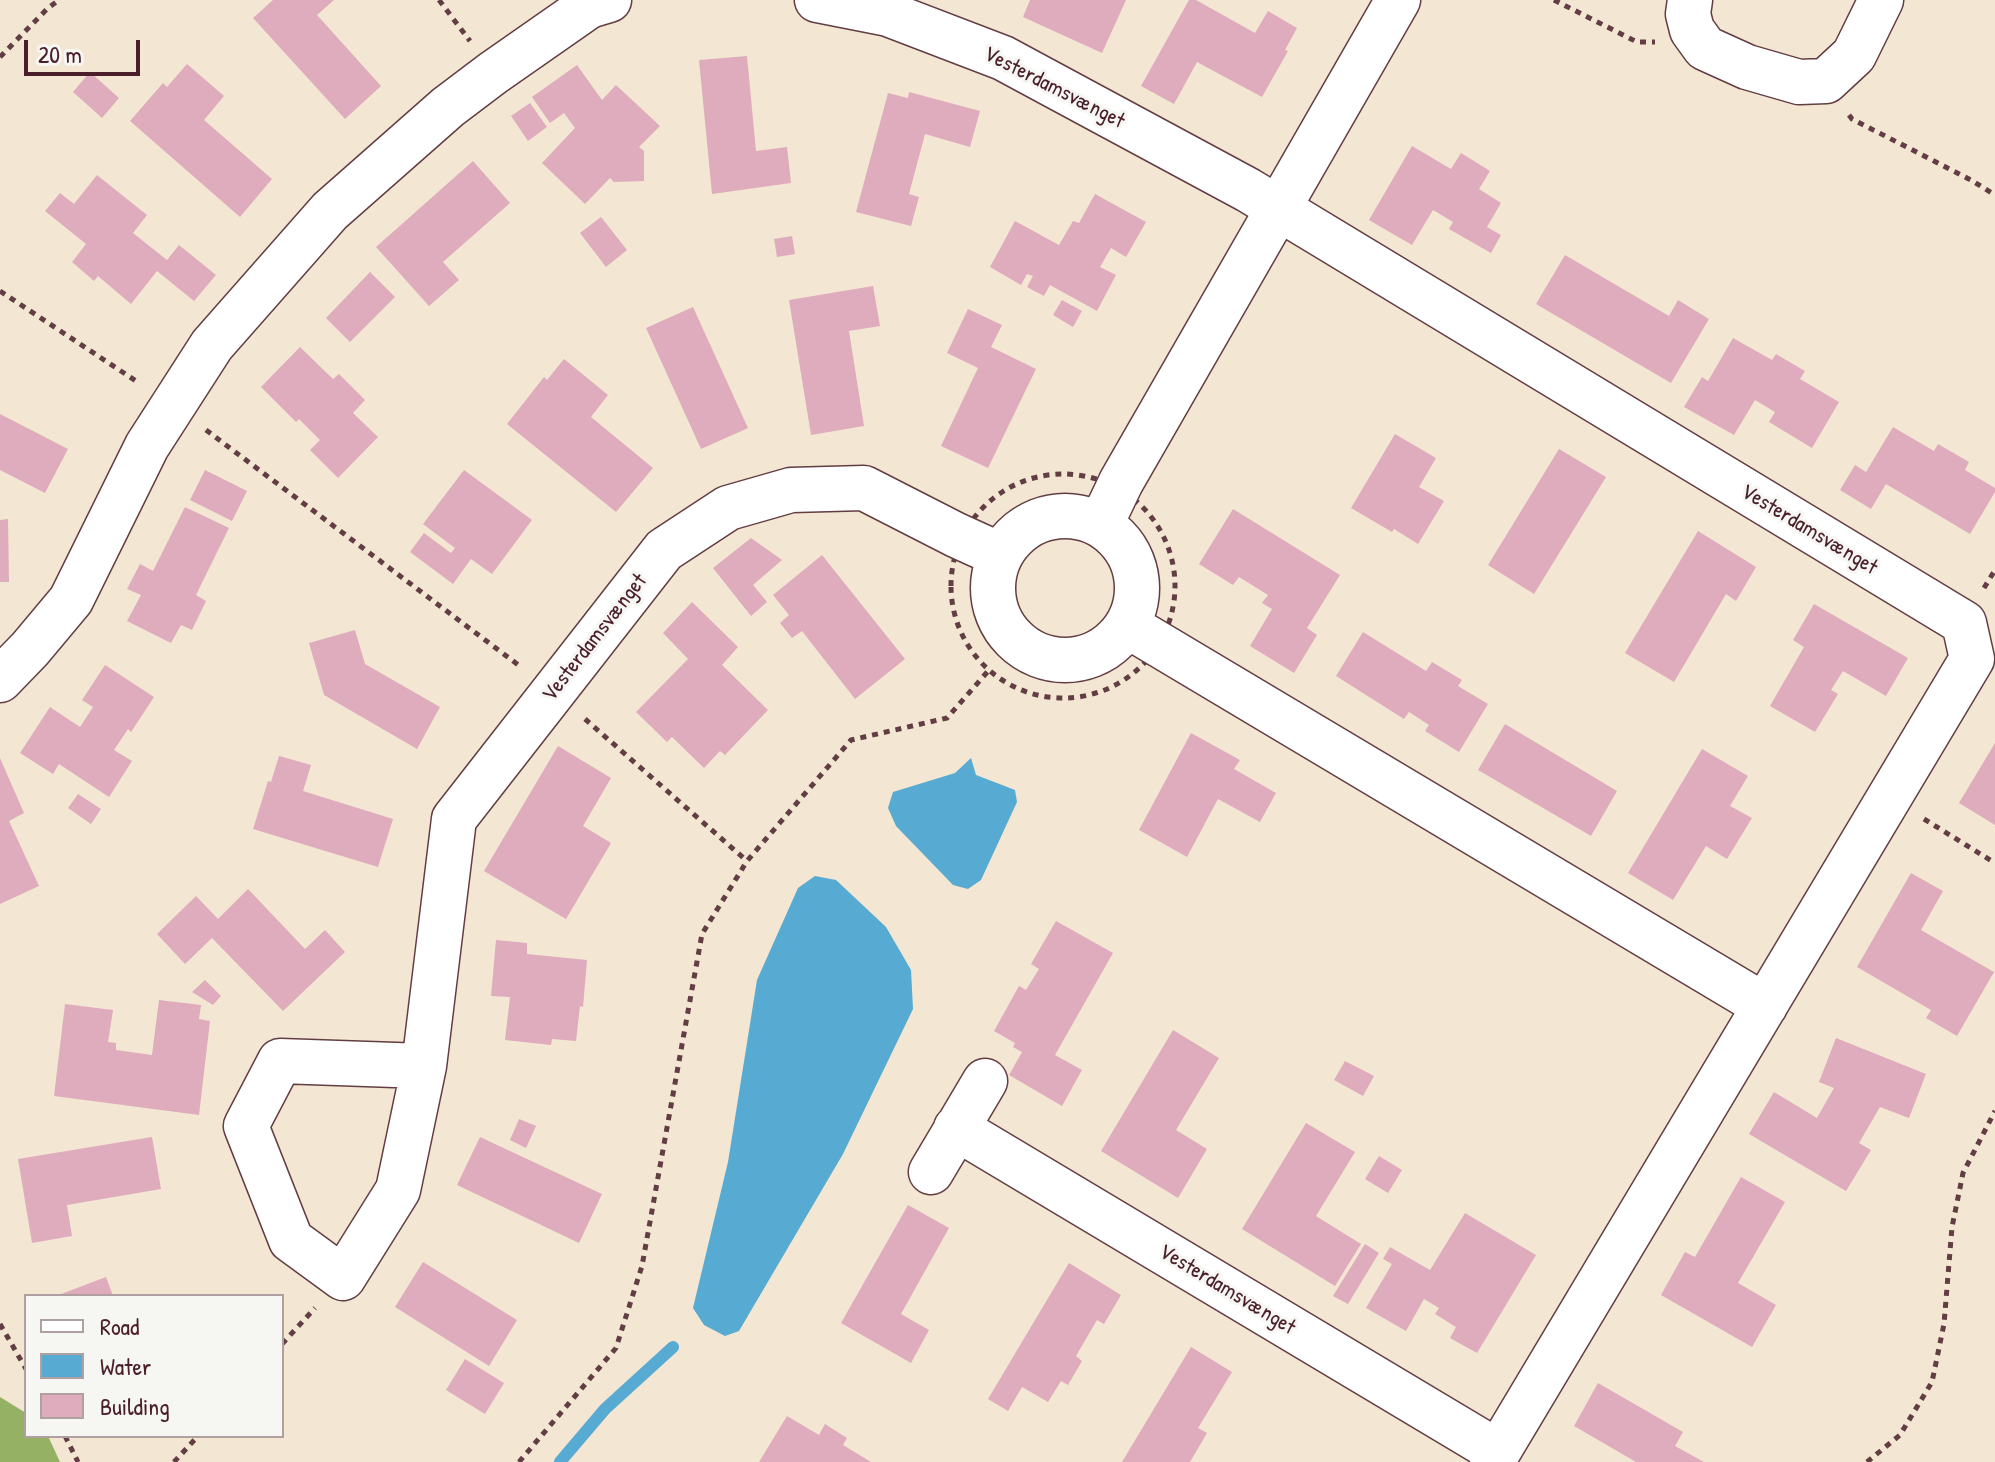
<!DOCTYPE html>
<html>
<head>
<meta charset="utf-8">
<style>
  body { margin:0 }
  #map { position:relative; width:1995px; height:1462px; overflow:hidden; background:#f3e6d2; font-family:"Patrick Hand",sans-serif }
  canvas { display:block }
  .legend { position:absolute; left:24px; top:1294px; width:260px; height:144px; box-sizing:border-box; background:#f6f6f2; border:2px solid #b1a0a2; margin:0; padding:10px 14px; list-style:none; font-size:24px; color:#4a1f2b }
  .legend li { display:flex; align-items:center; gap:16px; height:40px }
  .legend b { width:40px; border:2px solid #b1a0a2 }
  .scale { position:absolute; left:24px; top:40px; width:116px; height:36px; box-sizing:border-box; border:4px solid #4a1f2b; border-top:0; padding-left:10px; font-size:24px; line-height:28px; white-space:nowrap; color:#4a1f2b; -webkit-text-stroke:6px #f6f6f2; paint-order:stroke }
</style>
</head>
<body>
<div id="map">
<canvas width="1995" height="1462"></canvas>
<ul class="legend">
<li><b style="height:10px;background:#fff"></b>Road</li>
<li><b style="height:22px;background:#57aad2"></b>Water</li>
<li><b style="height:22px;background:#dfacbe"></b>Building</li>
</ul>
<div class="scale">20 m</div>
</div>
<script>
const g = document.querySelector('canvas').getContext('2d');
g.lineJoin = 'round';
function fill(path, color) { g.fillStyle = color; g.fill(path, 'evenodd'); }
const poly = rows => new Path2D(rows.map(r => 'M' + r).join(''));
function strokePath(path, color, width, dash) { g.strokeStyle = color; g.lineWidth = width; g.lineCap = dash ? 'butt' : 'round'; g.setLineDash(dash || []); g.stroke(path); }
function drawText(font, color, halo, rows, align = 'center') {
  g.font = font + ' "Patrick Hand",sans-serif'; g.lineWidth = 6; g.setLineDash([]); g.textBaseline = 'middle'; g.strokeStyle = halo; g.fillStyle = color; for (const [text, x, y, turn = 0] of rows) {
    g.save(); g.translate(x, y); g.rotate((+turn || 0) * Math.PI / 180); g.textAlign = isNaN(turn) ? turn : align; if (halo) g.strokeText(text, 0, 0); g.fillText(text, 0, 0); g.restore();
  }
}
fill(poly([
  [0,1397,26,1413,26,1436,48,1436,60,1462,0,1462]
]), '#95b163');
fill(poly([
  [971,758,976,775,1015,790,1017,802,981,880,968,889,953,885,896,826,888,808,893,792,955,773],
  [815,876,836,880,886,927,911,970,913,1009,843,1154,739,1331,725,1336,704,1325,693,1308,728,1162,757,980,798,888]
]), '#57aad2');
strokePath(poly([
  [560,1462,605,1409,673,1347]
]), '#57aad2', 12);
fill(poly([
  [273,0,334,0,317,15,381,86,345,119,253,18],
  [1030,0,1126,0,1102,53,1023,17],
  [1189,0,1196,0,1255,33,1268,11,1297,28,1285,50,1288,51,1262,97,1197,62,1174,104,1141,86],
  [747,56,756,151,787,147,791,183,712,194,699,60],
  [187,64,224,96,204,120,272,179,240,217,130,121,163,83,167,87],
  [577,65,602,100,616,85,660,126,639,147,644,151,644,181,614,182,610,178,585,204,542,163,575,128,564,113,550,123,532,97],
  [90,72,119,98,102,118,73,92],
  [909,92,980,111,970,147,925,134,909,194,919,197,911,226,856,212,888,93,908,98],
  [530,103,547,127,528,141,511,116],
  [1412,146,1451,169,1461,153,1490,171,1479,189,1501,203,1487,227,1501,235,1491,253,1449,229,1453,222,1433,210,1412,245,1369,220],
  [473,161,510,203,443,262,459,280,429,306,376,247],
  [97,175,147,215,133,233,167,260,179,245,216,275,194,301,157,271,131,304,98,276,94,281,72,262,86,244,45,211,60,193,74,204],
  [1095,194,1146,222,1126,257,1111,248,1100,267,1116,275,1097,311,1050,285,1044,296,1027,287,1033,276,1027,274,1021,285,990,267,1015,221,1059,245,1073,221,1079,223],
  [601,217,627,250,606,267,580,233],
  [792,236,795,254,777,257,774,239],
  [1565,255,1669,316,1678,300,1709,319,1671,383,1536,304],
  [370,272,395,297,350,342,326,318],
  [873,286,880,326,849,331,864,426,811,435,789,300],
  [1062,300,1082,311,1073,327,1053,315],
  [693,307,748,428,701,449,646,328],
  [968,309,1002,325,991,347,1036,369,988,468,941,446,978,368,947,353],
  [1733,338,1772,360,1776,354,1805,371,1800,379,1839,402,1812,448,1769,422,1775,412,1755,400,1734,435,1684,407,1702,377,1708,381],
  [300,347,333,379,339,374,365,400,353,413,378,437,338,478,310,450,320,440,299,419,296,422,261,387],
  [564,359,608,395,591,417,653,468,616,512,507,424,544,377,547,380],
  [0,414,68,449,45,493,0,470],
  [1893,427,1934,451,1938,444,1969,462,1965,470,1995,488,1995,492,1970,534,1886,484,1871,509,1840,490,1855,465,1866,472],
  [1395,434,1436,458,1419,487,1444,501,1418,544,1394,529,1392,532,1351,508],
  [1559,449,1606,477,1534,594,1488,565],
  [205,470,247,491,232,521,190,500],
  [464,470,532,520,492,574,471,559,453,584,410,552,424,533,451,553,455,548,423,524],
  [185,507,229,528,196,595,206,601,192,630,181,625,171,643,127,621,141,595,127,589,140,564,153,571],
  [1233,509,1340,575,1307,628,1317,635,1294,673,1250,646,1272,609,1262,603,1268,595,1239,577,1233,585,1199,564],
  [8,519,9,582,0,582,0,520],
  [1698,531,1756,567,1736,601,1726,594,1674,682,1625,653],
  [751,538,782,560,753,585,767,602,751,616,713,568],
  [822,555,905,659,855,699,802,631,792,638,780,623,789,615,773,595],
  [692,602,738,647,722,665,768,710,725,755,720,751,704,768,672,737,667,742,636,712,688,659,663,633],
  [1814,604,1908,658,1886,696,1843,671,1831,690,1838,694,1815,732,1770,706,1804,647,1793,640],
  [355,630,365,664,440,707,417,749,324,695,309,643],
  [1363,632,1426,671,1432,662,1462,680,1458,686,1488,704,1459,752,1425,731,1429,725,1409,712,1404,719,1336,676],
  [105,665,154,697,131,732,128,729,114,750,132,761,109,797,59,764,53,774,20,753,50,707,80,727,93,707,82,700],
  [1505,724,1617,791,1591,836,1478,770],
  [1191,733,1240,760,1234,769,1276,793,1260,822,1218,799,1187,857,1139,830],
  [1995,743,1995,825,1959,803],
  [558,746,611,778,583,826,611,843,566,919,484,871],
  [1702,749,1748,776,1730,806,1752,818,1727,859,1706,846,1673,900,1628,873],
  [279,756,311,765,303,791,393,819,378,867,253,829,268,781,271,782],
  [0,758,24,813,9,821,39,886,0,904],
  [78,794,101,809,91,824,68,808],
  [1911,873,1943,891,1921,930,1994,972,1957,1036,1926,1018,1931,1010,1857,967],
  [248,889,305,949,325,930,345,952,283,1011,212,938,185,964,157,934,196,896,218,919],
  [1056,921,1113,953,1055,1055,1082,1070,1062,1106,1009,1075,1022,1052,1013,1047,1015,1043,994,1031,1019,986,1026,990,1039,969,1031,964],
  [496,940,527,943,527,954,587,960,583,1007,580,1006,576,1041,552,1039,551,1045,505,1040,510,997,491,996],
  [205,980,221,996,213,1005,192,992],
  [159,1000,201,1005,199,1019,210,1021,199,1115,54,1096,65,1004,113,1010,108,1042,116,1043,116,1050,152,1055],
  [1173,1030,1219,1058,1176,1130,1207,1149,1178,1198,1101,1151],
  [1836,1038,1926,1074,1909,1118,1880,1107,1859,1143,1871,1150,1846,1191,1749,1134,1774,1092,1817,1118,1834,1088,1819,1082],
  [1345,1061,1374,1076,1363,1096,1334,1080],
  [519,1119,536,1126,526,1148,510,1140],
  [1306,1123,1355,1152,1316,1216,1361,1244,1335,1286,1242,1229],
  [152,1137,161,1189,67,1205,72,1236,32,1243,18,1159],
  [480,1137,602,1194,579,1243,457,1185],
  [1379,1156,1402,1170,1388,1193,1365,1179],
  [1741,1177,1785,1202,1738,1283,1776,1305,1752,1347,1661,1295,1685,1252,1695,1257],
  [908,1205,949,1228,901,1314,929,1330,911,1363,841,1323],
  [1465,1213,1536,1255,1477,1353,1450,1338,1456,1327,1435,1314,1439,1308,1424,1299,1406,1331,1366,1308,1392,1264,1383,1259,1390,1247,1430,1270],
  [1365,1244,1379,1253,1348,1304,1333,1296],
  [423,1262,517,1320,489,1366,395,1307],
  [1069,1263,1121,1295,1104,1324,1097,1320,1076,1356,1082,1361,1068,1385,1061,1381,1048,1402,1022,1387,1008,1411,988,1399],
  [106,1277,113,1296,56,1296],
  [1191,1347,1232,1372,1198,1428,1207,1433,1190,1462,1122,1462],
  [465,1359,504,1383,485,1414,446,1390],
  [1598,1383,1683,1432,1675,1446,1704,1462,1636,1462,1574,1426],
  [787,1416,819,1435,825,1424,847,1438,843,1445,871,1462,759,1462]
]), '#dfacbe');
const minor = poly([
  [817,0,888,14,1003,58,1248,190,1964,623,1972,659,1492,1462],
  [1690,0,1688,14,1692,30,1705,48,1747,67,1799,82,1826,81,1854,55,1881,0],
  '993 588a72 72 0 1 1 144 0a72 72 0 1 1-144 0Z',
  [1101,524,1121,482,1398,0],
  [1128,626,1765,1006],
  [0,680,30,649,71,600,147,446,212,345,330,211,448,107,493,73,589,6,609,0],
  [424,1066,280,1061,246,1126,291,1240,343,1278,398,1190,424,1066,454,819,664,550,728,508,791,490,864,488,956,535,1000,555],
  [956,1128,1498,1452],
  [931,1172,985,1081]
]);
strokePath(minor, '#633d44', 47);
strokePath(poly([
  [439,0,470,41],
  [1554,0,1637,42,1655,42],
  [0,57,48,8,59,0],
  [1849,115,1852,119,1971,180,1995,195],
  [0,291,139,383],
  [206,430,521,667],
  '951 586a112 112 0 1 1 224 0a112 112 0 1 1-224 0Z',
  [1984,588,1995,570],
  [585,719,747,861],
  [1924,819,1995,863],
  [0,1324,26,1369],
  [282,1344,315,1308],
  [65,1436,78,1462],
  [174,1462,198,1436],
  [519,1462,616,1348,642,1266,702,934,747,861,851,740,947,718,989,670],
  [1867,1462,1900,1435,1932,1382,1944,1324,1952,1227,1963,1173,1995,1111]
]), '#633d44', 5, [6, 6]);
strokePath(minor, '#fff', 44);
drawText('22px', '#4a1f2b', '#f6f6f2', [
  ["Vesterdamsvænget",1054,88,27],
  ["Vesterdamsvænget",1809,530,31],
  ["Vesterdamsvænget",595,638,-52],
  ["Vesterdamsvænget",1227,1290,31]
]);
</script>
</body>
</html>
